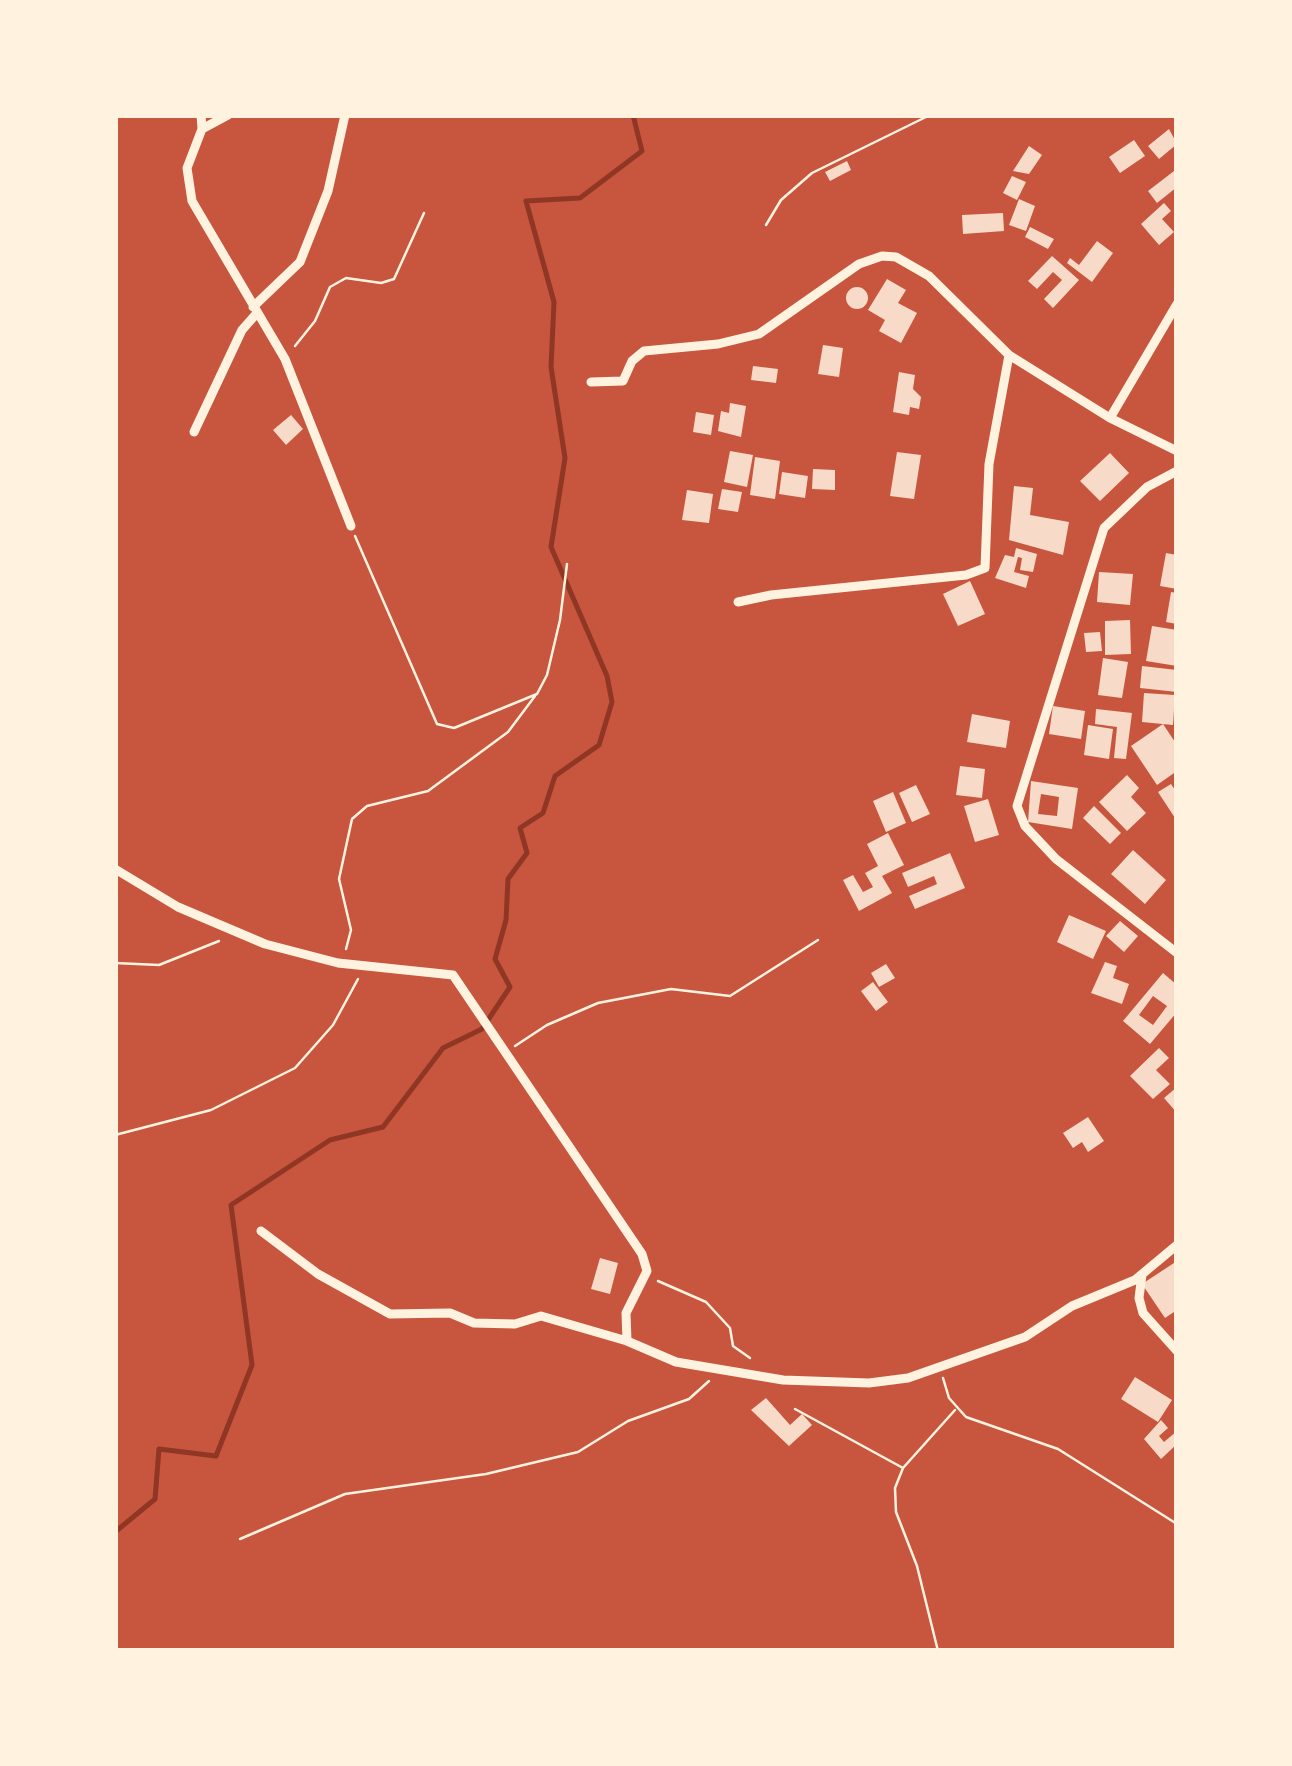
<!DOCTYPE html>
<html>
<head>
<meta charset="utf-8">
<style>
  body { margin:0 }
  #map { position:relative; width:1292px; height:1766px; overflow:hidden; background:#c8553d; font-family:Arial,sans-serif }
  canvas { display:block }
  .frame { position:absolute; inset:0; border:118px solid #fff3e0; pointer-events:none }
</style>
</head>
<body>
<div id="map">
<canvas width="1292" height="1766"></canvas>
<div class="frame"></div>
</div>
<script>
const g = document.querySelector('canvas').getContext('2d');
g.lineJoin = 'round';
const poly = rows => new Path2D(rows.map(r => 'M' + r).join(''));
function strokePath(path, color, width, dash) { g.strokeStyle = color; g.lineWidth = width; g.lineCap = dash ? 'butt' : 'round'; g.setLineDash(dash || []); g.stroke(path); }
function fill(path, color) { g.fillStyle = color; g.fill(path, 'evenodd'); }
strokePath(poly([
  [115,1532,155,1499,159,1449,216,1456,252,1365,231,1205,330,1140,383,1127,443,1048,482,1029,510,987,495,959,506,920,508,879,527,853,520,828,543,813,555,776,599,745,612,702,607,676,551,547,565,458,551,367,554,302,526,201,580,198,642,151,633,115]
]), '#8f3625', 5);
fill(poly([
  [1169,129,1177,144,1159,159,1148,146],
  [1134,140,1145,156,1120,173,1109,157],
  [1029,146,1042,155,1029,174,1013,171],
  [847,161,851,170,830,181,825,172],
  [1174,171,1177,187,1157,203,1148,191],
  [1012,176,1026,182,1017,200,1003,193],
  [1019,199,1035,206,1026,231,1009,225],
  [1164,203,1171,211,1162,219,1174,232,1159,245,1141,224],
  [1003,213,1004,231,963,234,962,215],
  [1030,227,1054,239,1048,249,1025,237],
  [1097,241,1113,253,1092,282,1067,263,1070,258,1079,265],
  [1052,256,1079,280,1053,308,1044,299,1062,280,1053,272,1037,289,1028,281],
  [887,279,906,290,898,303,917,313,901,343,879,331,885,320,868,310],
  '846 298a11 11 0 1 1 22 0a11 11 0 1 1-22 0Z',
  [823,345,843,348,839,377,818,374],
  [753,366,778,369,776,383,751,380],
  [899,372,915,375,913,389,921,397,919,409,910,407,909,415,893,412],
  [730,403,746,406,741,437,718,431,721,411,729,413],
  [696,412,714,415,711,435,693,432],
  [291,415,303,429,286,445,273,430],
  [730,451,753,455,747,487,724,482],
  [897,452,921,455,914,499,890,496],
  [1110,453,1129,473,1100,501,1080,481],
  [755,457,780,461,775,499,750,495],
  [813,469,835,470,835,490,812,489],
  [782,472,808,476,805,498,779,494],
  [1014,486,1033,488,1030,515,1069,522,1063,555,1009,540],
  [722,489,742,492,738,512,718,509],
  [687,490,713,494,709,523,682,520],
  [1016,548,1037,554,1033,572,1020,570,1022,558,1018,557,1014,572,1029,576,1026,588,995,578,1005,555,1014,557],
  [1166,553,1177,555,1177,589,1160,586],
  [1099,572,1133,574,1130,605,1097,602],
  [970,581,985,614,958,626,943,594],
  [1171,592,1177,593,1177,624,1166,622],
  [1130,620,1131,654,1105,655,1105,621],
  [1152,626,1177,630,1177,666,1146,661],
  [1100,632,1102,651,1086,652,1084,633],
  [1103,658,1128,662,1122,698,1098,695],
  [1142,666,1177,670,1177,692,1140,688],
  [1144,693,1175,695,1173,725,1142,722],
  [1053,706,1085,711,1081,739,1049,734],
  [1096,709,1132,713,1126,759,1114,758,1117,727,1095,724],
  [972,714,1010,721,1006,748,967,742],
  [1163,724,1177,745,1177,771,1157,785,1131,746],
  [1088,725,1113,729,1109,759,1084,755],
  [960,766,985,769,982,798,956,795],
  [1127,775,1139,788,1131,797,1146,813,1127,831,1099,802],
  [1031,781,1078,788,1072,829,1028,822],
  [1041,794,1059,797,1057,816,1038,814],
  [1171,784,1177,793,1175,818,1158,792],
  [916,785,930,814,912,822,899,793],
  [893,792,906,823,886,832,873,801],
  [988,799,999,835,975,842,964,806],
  [1094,806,1121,833,1110,844,1083,818],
  [888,833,904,865,882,876,892,893,859,911,843,880,853,875,863,892,873,887,865,873,878,866,867,844],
  [1133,850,1166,880,1145,904,1111,874],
  [950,853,965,888,915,909,909,896,937,884,934,876,908,887,902,873],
  [1069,915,1106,931,1093,959,1057,942],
  [1120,921,1138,936,1124,952,1106,936],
  [1105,962,1117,966,1113,978,1129,984,1122,1004,1091,993],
  [886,964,895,978,879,987,871,973],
  [1163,973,1177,985,1177,1012,1150,1044,1123,1021],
  [1153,996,1167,1006,1153,1025,1139,1015],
  [873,982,888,1002,876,1011,861,991],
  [1159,1048,1169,1058,1156,1070,1170,1084,1153,1099,1130,1076],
  [1177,1087,1177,1113,1164,1098],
  [1088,1117,1104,1141,1088,1152,1082,1142,1073,1148,1063,1133],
  [600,1258,618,1263,610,1294,591,1289],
  [1177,1261,1177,1310,1165,1318,1142,1284],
  [1135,1377,1172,1400,1158,1422,1121,1399],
  [766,1398,790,1425,802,1414,812,1425,789,1446,751,1410],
  [1161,1420,1168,1428,1159,1436,1164,1442,1177,1431,1177,1444,1161,1459,1144,1439]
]), '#f7dbc8');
strokePath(poly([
  [766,225,781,200,812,173,930,115],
  [295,346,315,321,330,287,346,278,381,283,394,279,424,213],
  [355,536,437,724,454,728,537,694,547,675,560,620,567,564],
  [346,949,351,930,339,879,352,819,367,806,428,791,508,732,535,696],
  [115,963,159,965,219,941],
  [515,1046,547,1025,598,1003,671,989,730,996,818,940],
  [115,1135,211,1110,295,1068,333,1025,358,979],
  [658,1281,706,1302,730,1328,733,1346,750,1358],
  [943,1378,949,1398,966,1417,1058,1449,1177,1524],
  [795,1409,903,1468],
  [240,1539,345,1494,486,1474,578,1452,628,1421,689,1399,709,1381],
  [938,1651,917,1566,896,1512,895,1488,903,1468,955,1410]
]), '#fff3e0', 2.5);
strokePath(poly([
  [201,115,202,129,187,168,192,201,285,359,351,526],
  [202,129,228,115],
  [253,307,300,262,328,191,345,115],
  [591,382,623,381,632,361,644,351,718,344,759,334,859,264,882,256,896,257,929,276,1009,355,1110,418,1177,451],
  [1110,418,1177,304],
  [194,432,242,330,257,313],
  [1177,471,1147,487,1104,528,1017,806,1025,826,1056,859,1177,953],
  [738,602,771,595,966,575,985,568,989,464,1009,355],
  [115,869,178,907,265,944,338,963,453,975,642,1254,647,1271,626,1313,627,1341,676,1362,783,1380,869,1383,908,1378,1025,1337,1072,1306,1135,1280,1177,1245],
  [261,1231,318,1274,390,1314,450,1313,474,1323,515,1324,541,1316,627,1341],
  [1142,1275,1139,1298,1143,1313,1177,1351]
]), '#fff3e0', 9);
</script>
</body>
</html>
